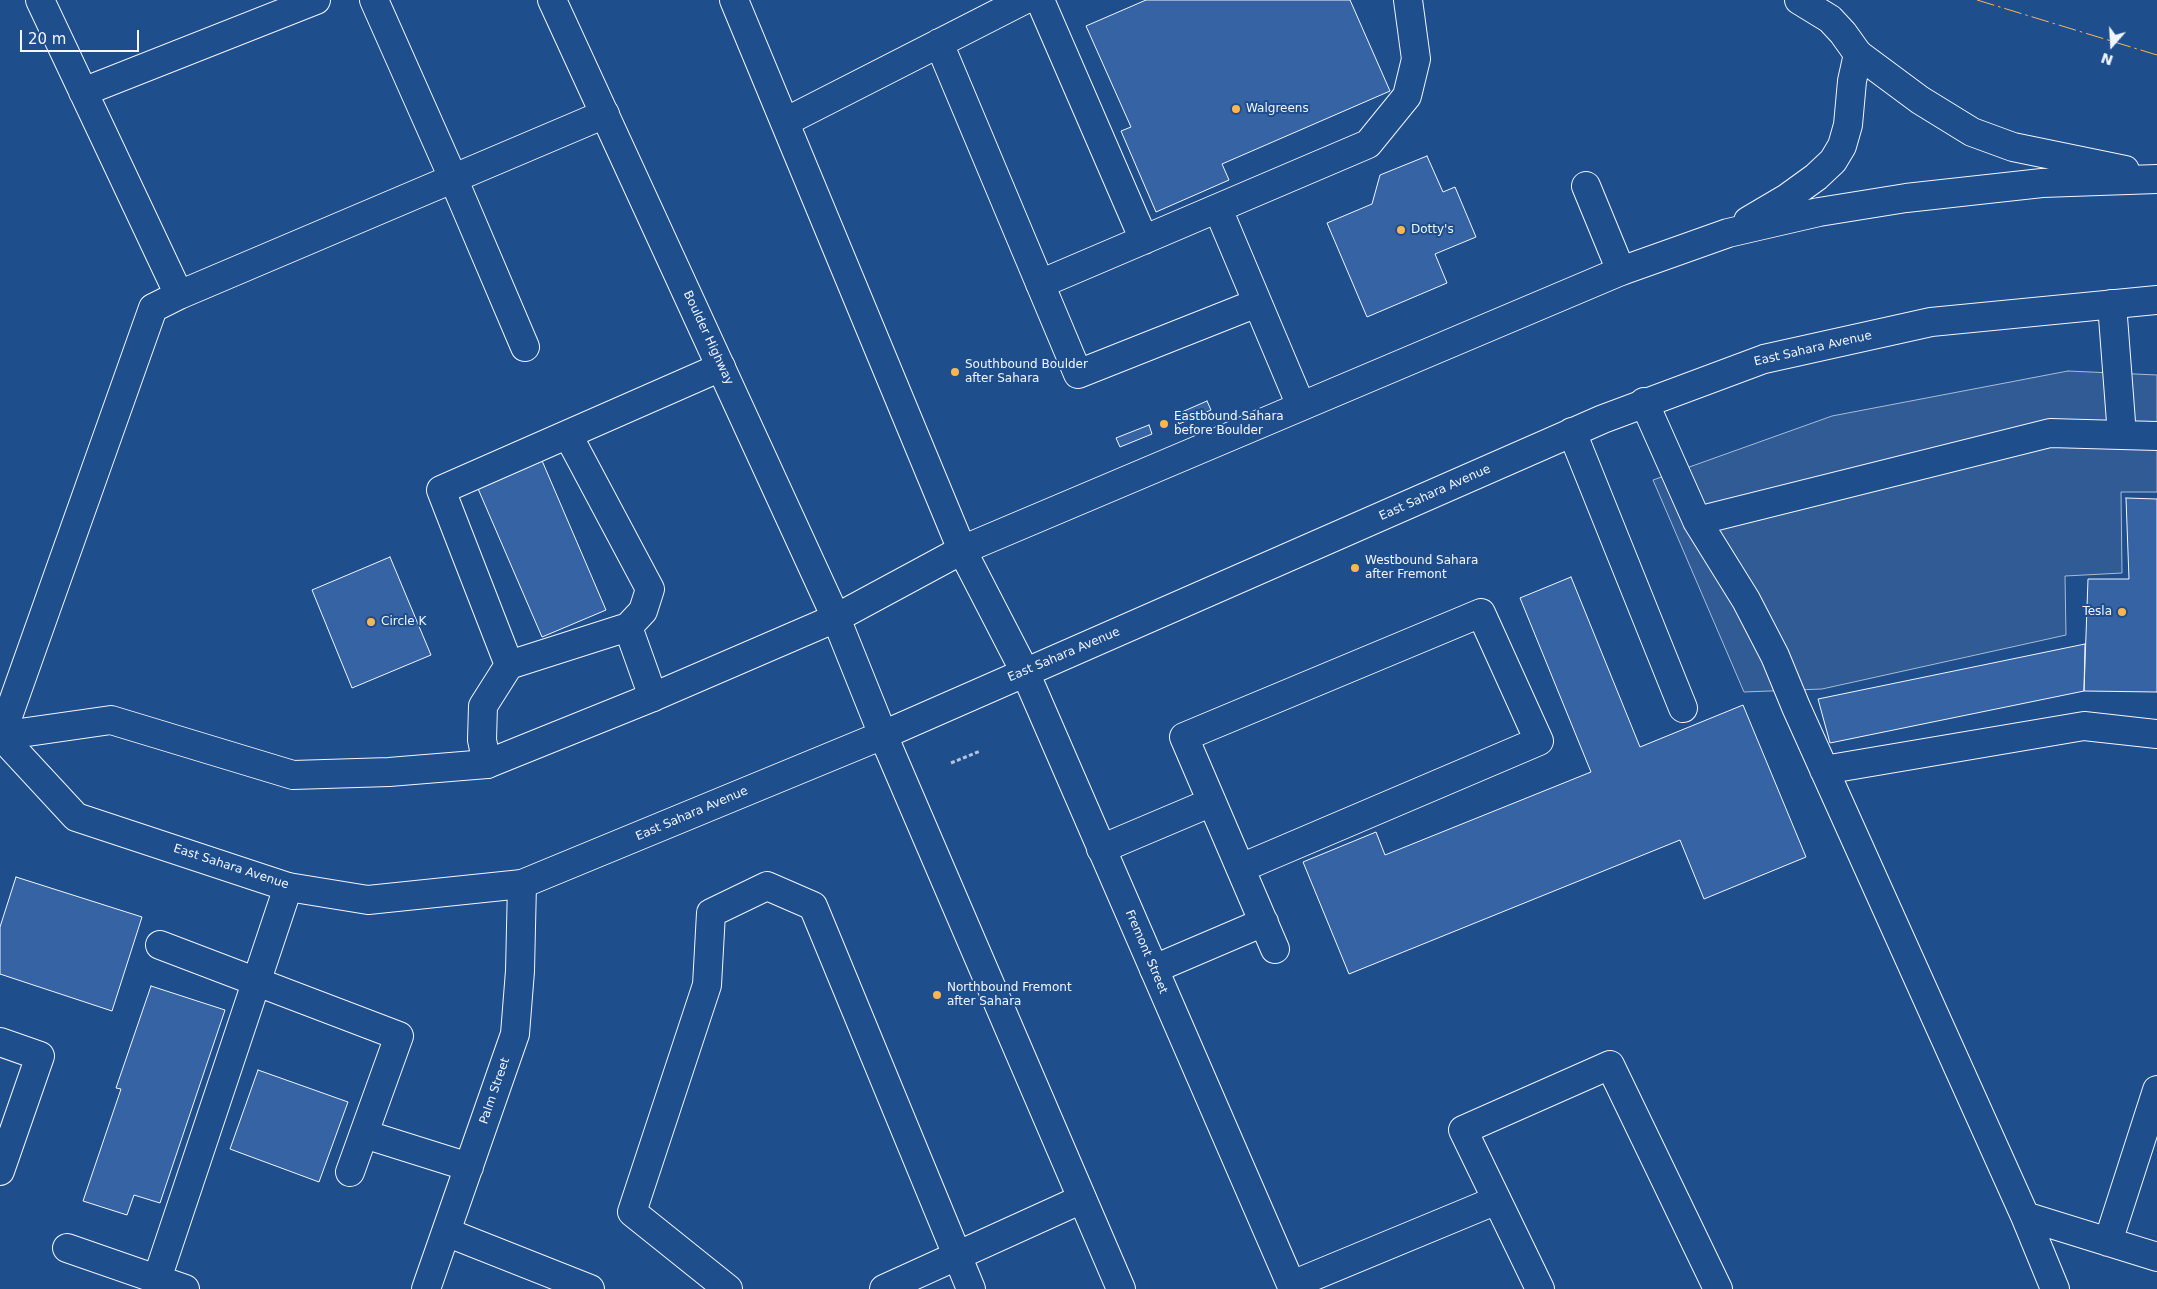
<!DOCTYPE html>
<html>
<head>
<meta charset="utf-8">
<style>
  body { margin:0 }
  #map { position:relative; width:2157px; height:1289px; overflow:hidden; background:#1f4e8c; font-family:"DejaVu Sans",sans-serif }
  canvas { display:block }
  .north { position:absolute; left:2087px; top:20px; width:50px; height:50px; -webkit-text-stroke:4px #1f4e8c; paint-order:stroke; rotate:199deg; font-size:14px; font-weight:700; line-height:20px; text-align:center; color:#f2f6ff }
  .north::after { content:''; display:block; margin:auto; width:18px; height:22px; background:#f2f6ff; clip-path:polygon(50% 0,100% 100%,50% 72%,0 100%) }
  .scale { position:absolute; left:20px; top:30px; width:119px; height:22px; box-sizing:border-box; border:2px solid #f2f6ff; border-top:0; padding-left:6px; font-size:15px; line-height:18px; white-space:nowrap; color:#f2f6ff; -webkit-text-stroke:4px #1f4e8c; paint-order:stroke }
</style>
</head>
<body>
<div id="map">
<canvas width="2157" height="1289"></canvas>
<div class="north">N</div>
<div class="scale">20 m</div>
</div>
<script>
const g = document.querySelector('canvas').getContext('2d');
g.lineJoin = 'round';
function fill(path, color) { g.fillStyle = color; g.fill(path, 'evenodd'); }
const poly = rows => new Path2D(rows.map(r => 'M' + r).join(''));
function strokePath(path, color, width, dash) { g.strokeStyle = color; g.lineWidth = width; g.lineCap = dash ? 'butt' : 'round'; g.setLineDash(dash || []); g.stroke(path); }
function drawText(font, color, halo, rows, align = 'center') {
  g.font = font + ' "DejaVu Sans",sans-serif'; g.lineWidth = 4; g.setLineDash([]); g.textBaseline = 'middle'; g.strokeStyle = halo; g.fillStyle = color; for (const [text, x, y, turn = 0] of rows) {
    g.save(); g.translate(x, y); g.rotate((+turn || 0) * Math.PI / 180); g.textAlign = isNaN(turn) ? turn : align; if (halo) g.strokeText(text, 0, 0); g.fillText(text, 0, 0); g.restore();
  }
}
const parking = poly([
  [2068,371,2157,375,2157,492,2121,492,2122,573,2065,576,2066,635,1822,689,1744,692,1653,480,1832,416,2068,371]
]);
fill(parking, '#305b95');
strokePath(parking, '#a8bbd7', 1);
const building = poly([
  [1146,0,1350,0,1390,91,1222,164,1229,180,1156,212,1121,131,1131,127,1086,26,1146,0],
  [1427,156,1443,192,1455,187,1476,237,1435,254,1447,283,1367,317,1327,223,1372,204,1380,175,1427,156],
  [1207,401,1211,410,1179,424,1175,415,1207,401],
  [1149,425,1152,434,1120,447,1116,438,1149,425],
  [540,456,606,610,542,637,476,484,540,456],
  [2126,498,2157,499,2157,692,2084,691,2088,579,2129,579,2126,498],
  [390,557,431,655,352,688,312,590,390,557],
  [1571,577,1640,747,1743,705,1806,857,1704,899,1680,840,1349,974,1303,862,1376,832,1385,855,1591,772,1520,598,1571,577],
  [2085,644,2084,691,1830,743,1818,699,2085,644],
  [16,877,142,917,112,1011,0,974,0,927,16,877],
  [151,986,225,1010,160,1203,134,1195,127,1215,83,1201,121,1089,116,1088,151,986],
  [258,1070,348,1102,319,1182,230,1149,258,1070]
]);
fill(building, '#3563a3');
strokePath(building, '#f2f6ff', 1);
const minor = poly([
  [40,0,179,295,605,114],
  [374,0,453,178,525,347],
  [1040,0,1144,240],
  [1799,0,1830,19,1843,33,1858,54],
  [939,43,1078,374,1257,303],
  [83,92,316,0],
  [785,122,1024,0],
  [1586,186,1621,271],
  [1218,209,1301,406],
  [1040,284,1368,144,1407,96,1416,59,1408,0],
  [2112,304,2122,435],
  [1644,402,1697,521,1746,600,1775,656,1796,707,2025,1216,2055,1289],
  [1572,432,1683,708],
  [1697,521,2050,433,2157,436],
  [628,627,653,697],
  [509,665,628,627,643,611,650,589,568,435],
  [1,736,153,308,179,295],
  [487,764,482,740,483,706,509,665,441,490,721,367],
  [1824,770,2084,726,2157,734],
  [1101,849,1212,802],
  [1241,868,1539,741,1481,613,1184,737,1275,949],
  [160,945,399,1036,350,1172],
  [1154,969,1264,922],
  [0,1042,40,1056,0,1171],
  [364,1134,469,1167],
  [2025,1216,2157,1257],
  [446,1232,590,1289],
  [2108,1242,2157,1090],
  [67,1248,185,1289],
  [157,1279,288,887],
  [1292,1285,1497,1200],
  [426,1289,515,1034,520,971,522,884],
  [728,1289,632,1212,707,985,711,913,767,886,813,906,971,1289],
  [884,1289,1082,1199],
  [1540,1289,1463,1130,1610,1065,1718,1289]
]);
const major = poly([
  [552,0,836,618,883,735,1121,1289],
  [734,0,962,550,1025,672,1293,1289],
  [1748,221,1787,198,1816,177,1833,161,1842,146,1848,125,1852,81,1858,54,1920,100,1972,132,2013,147,2125,170],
  [0,736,111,720,293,775,389,772,487,764,653,697,836,618,962,550,1621,271,1728,233,1819,212,1906,198,2042,183,2157,179],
  [1,736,76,817,288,887,368,900,522,884,883,735,1603,419,1764,359,1931,322,2157,300]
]);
strokePath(minor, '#f2f6ff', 30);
strokePath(major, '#f2f6ff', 30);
strokePath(poly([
  [951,763,980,751]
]), '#b3c4dc', 3, [4, 2.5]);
strokePath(minor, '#1f4e8c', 28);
strokePath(major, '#1f4e8c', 28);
strokePath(poly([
  [1977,0,2157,55]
]), '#ffb74d', 1, [18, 4, 2.5, 4]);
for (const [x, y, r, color] of [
  [1236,109,5,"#ffb74d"],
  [1401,230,5,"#ffb74d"],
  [955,372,5,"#ffb74d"],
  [1164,424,5,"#ffb74d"],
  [1355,568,5,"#ffb74d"],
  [2122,612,5,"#ffb74d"],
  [371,622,5,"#ffb74d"],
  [937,995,5,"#ffb74d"]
]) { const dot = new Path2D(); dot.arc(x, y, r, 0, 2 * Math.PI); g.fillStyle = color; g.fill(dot); strokePath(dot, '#1f4e8c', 2); }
drawText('12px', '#f2f6ff', '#1f4e8c', [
  ["Walgreens",1246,109],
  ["Dotty's",1411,230],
  ["Southbound Boulder",965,365],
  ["after Sahara",965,379],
  ["Eastbound Sahara",1174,417],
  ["before Boulder",1174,431],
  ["Westbound Sahara",1365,561],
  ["after Fremont",1365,575],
  ["Tesla",2112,612,"right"],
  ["Circle K",381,622],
  ["Northbound Fremont",947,988],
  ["after Sahara",947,1002]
], 'left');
drawText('12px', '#f2f6ff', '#1f4e8c', [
  ["Boulder Highway",708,338,65],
  ["East Sahara Avenue",1813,349,-13],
  ["East Sahara Avenue",1435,493,-24],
  ["East Sahara Avenue",1064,655,-23],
  ["East Sahara Avenue",692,814,-23],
  ["East Sahara Avenue",231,867,18],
  ["Fremont Street",1146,952,67],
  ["Palm Street",495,1091,-71]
]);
</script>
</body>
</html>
